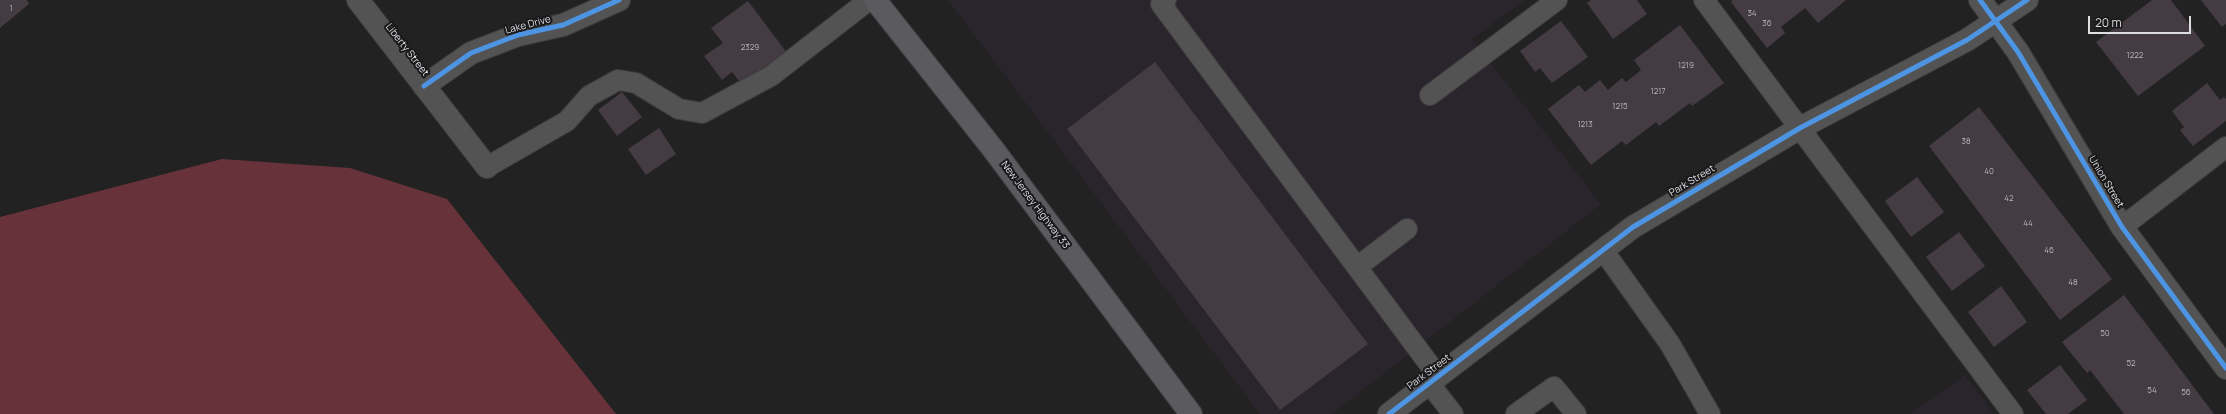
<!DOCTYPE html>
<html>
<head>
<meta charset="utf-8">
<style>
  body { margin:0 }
  #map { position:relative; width:2226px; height:414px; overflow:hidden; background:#222; font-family:Manrope,sans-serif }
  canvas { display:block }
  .scale { position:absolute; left:2088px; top:16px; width:103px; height:18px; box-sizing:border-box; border:2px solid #dedddf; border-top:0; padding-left:5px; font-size:12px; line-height:14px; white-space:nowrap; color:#dedddf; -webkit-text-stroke:3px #19181a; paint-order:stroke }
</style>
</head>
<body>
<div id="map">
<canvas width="2226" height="414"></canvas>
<div class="scale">20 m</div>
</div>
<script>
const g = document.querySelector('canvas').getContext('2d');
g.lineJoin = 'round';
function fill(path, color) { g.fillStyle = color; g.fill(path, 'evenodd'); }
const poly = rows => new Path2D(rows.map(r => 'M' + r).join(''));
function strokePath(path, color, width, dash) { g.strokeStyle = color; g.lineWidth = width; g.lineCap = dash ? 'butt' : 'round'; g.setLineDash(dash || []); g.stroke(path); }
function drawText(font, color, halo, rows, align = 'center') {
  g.font = font + ' Manrope,sans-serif'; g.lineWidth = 4; g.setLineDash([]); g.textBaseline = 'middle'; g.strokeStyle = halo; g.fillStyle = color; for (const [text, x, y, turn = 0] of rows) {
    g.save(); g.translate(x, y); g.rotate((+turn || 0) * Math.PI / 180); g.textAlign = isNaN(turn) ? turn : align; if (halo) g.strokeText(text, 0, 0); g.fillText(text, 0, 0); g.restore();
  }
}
fill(poly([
  [948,0,1525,0,1472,39,1601,204,1332,414,1260,414],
  [1965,375,1994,414,1911,414]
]), '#2a252c');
fill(poly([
  [222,159,350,168,447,199,616,414,0,414,0,217]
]), '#673239');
fill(poly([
  [0,0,27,0,29,4,0,28],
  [1591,0,1637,0,1647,14,1613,39,1587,3],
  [1733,0,1846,0,1818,23,1805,8,1781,27,1785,33,1767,48,1731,2],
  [2152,0,2171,0,2205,46,2138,96,2096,42],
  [2201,0,2226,0,2226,24,2222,27],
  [748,1,787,53,743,86,732,72,722,80,704,56,723,43,711,28],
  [1561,21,1588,57,1552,83,1540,68,1535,72,1520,51],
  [1680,25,1724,83,1692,106,1690,103,1659,126,1656,122,1626,145,1622,141,1591,165,1548,109,1579,85,1585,92,1600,80,1608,90,1622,78,1626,82,1641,70,1634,60],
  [1155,62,1368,344,1280,410,1067,129],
  [2207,83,2220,100,2224,97,2226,99,2226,121,2193,146,2180,130,2184,127,2172,111],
  [622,92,642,117,617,136,598,110],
  [1979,107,2112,279,2060,320,1929,146],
  [659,128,676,154,646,175,628,149],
  [1917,177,1944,212,1911,237,1885,201],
  [1959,232,1985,266,1952,291,1926,257],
  [2001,286,2027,322,1994,347,1968,312],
  [2124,295,2172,358,2214,414,2124,414,2090,370,2087,373,2062,342],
  [2060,365,2087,400,2068,414,2046,414,2027,390]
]), '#443c42');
const service = poly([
  [1166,0,1161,4,1438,376],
  [1704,0,2013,414],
  [1430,95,1557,0],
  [487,167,567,121,589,96,618,80,636,83,679,109,702,113,771,76,869,0],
  [2122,227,2226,147],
  [1603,250,1670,344,1710,414],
  [1357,267,1407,229],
  [1429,383,1453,414],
  [1516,414,1554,387,1576,414]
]);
const minor = poly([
  [358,0,487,167],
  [1980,0,2018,52,2122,227,2226,368],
  [424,86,471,53,518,35,563,25,619,0],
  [1389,414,1633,227,1800,128,1967,40,2027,0]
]);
const primary = poly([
  [875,0,993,149,1191,414]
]);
strokePath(service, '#3e3d3e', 22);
strokePath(minor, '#3e3d3e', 24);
strokePath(primary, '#3e3d3e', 24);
strokePath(service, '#535353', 20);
strokePath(minor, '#535353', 22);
strokePath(primary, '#5a5a5f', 22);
strokePath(poly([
  [1980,0,2018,52,2122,227,2226,368],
  [424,86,471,53,518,35,563,25,619,0],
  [1389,414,1633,227,1800,128,1967,40,2027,0]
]), '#4d94e3', 5);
drawText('8px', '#b8b5b8', null, [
  ["1",11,9],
  ["34",1752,14],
  ["36",1767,24],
  ["2329",750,48],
  ["1222",2135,56],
  ["1219",1686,66],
  ["1217",1658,92],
  ["1215",1620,107],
  ["1213",1585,125],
  ["38",1966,142],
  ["40",1989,172],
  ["42",2009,199],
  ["44",2028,224],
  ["46",2049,251],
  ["48",2073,283],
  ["50",2105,334],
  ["52",2131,364],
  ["54",2152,391],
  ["56",2186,393]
]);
drawText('10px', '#dedddf', '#19181a', [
  ["Lake Drive",528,25,-15],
  ["Liberty Street",407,50,52],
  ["Park Street",1692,181,-31],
  ["Union Street",2106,182,59],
  ["New Jersey Highway 33",1035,205,53],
  ["Park Street",1429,372,-37]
]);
</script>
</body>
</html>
